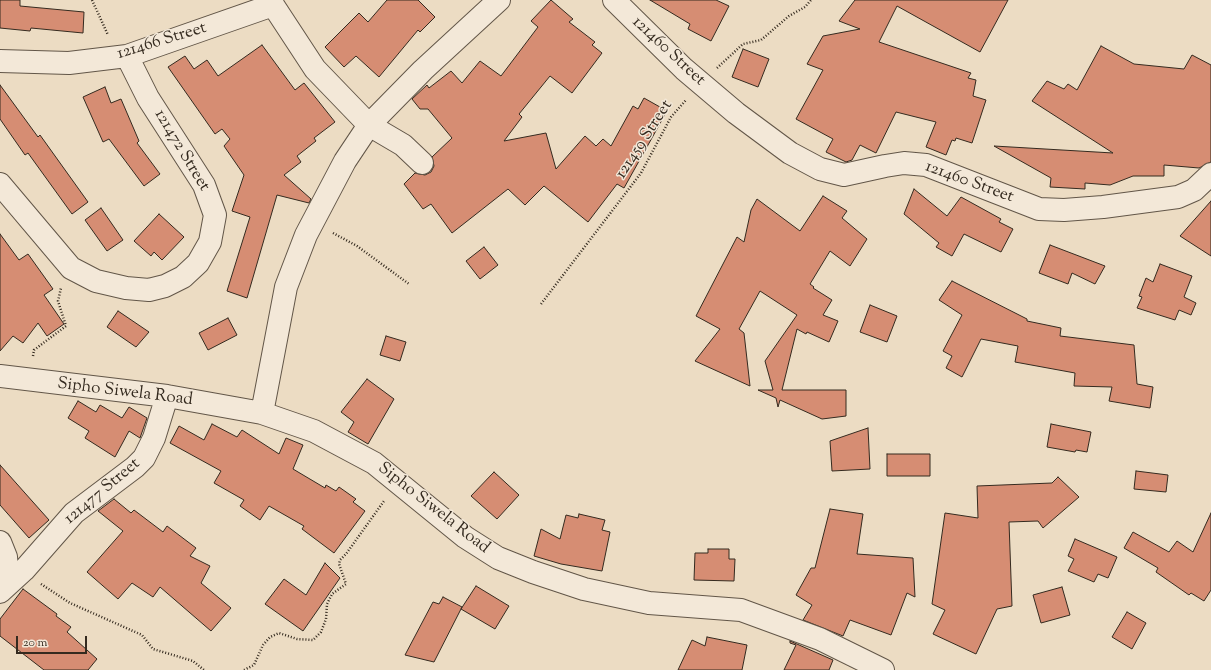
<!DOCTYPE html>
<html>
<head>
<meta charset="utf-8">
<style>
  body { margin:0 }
  #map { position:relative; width:1211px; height:670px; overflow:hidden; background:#ecdcc3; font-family:"Sorts Mill Goudy",serif }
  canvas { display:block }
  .scale { position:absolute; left:16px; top:636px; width:71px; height:18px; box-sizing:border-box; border:2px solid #342a1f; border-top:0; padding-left:5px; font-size:12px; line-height:14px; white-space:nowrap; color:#342a1f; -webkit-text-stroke:3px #f3e8d8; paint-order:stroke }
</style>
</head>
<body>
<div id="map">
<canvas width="1211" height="670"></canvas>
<div class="scale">20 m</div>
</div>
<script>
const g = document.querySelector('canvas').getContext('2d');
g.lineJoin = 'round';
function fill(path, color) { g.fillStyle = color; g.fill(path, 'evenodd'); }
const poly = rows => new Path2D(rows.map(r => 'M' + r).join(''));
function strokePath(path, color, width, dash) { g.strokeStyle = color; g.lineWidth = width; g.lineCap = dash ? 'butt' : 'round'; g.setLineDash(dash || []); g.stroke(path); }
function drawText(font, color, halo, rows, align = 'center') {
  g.font = font + ' "Sorts Mill Goudy",serif'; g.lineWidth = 3; g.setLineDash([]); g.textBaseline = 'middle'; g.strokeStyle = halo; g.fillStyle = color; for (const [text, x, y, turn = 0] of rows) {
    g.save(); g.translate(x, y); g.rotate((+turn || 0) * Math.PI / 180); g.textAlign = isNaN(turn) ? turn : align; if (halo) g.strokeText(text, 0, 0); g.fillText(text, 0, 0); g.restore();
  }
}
const building = poly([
  [0,0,20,0,20,6,84,12,83,33,31,28,30,31,0,28,0,0],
  [387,0,418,0,435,17,420,32,418,30,379,77,356,56,344,67,325,47,359,13,368,22,387,0],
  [551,0,573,19,569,22,595,42,592,45,602,53,572,93,550,76,519,114,522,117,504,141,546,133,556,169,585,136,596,146,603,139,611,146,633,106,638,109,644,98,667,111,624,188,617,184,588,222,544,186,525,205,508,189,452,233,431,204,423,209,404,184,415,173,425,175,431,172,434,166,432,157,452,138,428,109,420,109,412,99,427,85,429,88,451,71,462,83,480,61,501,76,538,27,531,21,551,0],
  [650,0,716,0,729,6,711,41,688,29,690,24,650,0],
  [855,0,1008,0,980,52,897,6,879,42,971,73,968,78,976,80,973,96,986,100,972,143,956,138,955,141,952,140,946,155,926,147,936,122,896,112,876,153,860,145,852,160,846,162,826,152,833,139,796,119,823,70,807,64,823,36,860,29,839,21,855,0],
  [262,45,295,90,304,83,335,122,314,138,316,141,297,156,301,162,284,175,311,199,309,203,277,195,247,298,227,291,250,217,232,211,244,175,224,146,230,139,222,129,215,134,168,67,185,56,194,69,207,60,218,76,262,45],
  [1101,46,1134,64,1184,69,1192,55,1211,65,1211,162,1199,168,1164,165,1164,176,1133,176,1110,185,1085,183,1085,189,1050,187,1051,178,994,146,1113,153,1032,101,1047,81,1064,89,1068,84,1077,90,1101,46],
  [743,49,769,59,758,87,732,77,743,49],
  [0,85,38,137,40,135,88,202,72,214,28,153,25,155,0,119,0,85],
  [105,87,111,103,121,99,139,141,137,143,160,174,144,186,109,139,103,142,83,97,105,87],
  [914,189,947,216,961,197,1001,219,999,222,1013,229,1001,252,964,234,952,256,936,247,939,243,904,214,914,189],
  [823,196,847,211,842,218,867,239,850,266,830,251,810,284,814,287,813,288,832,300,823,315,838,321,829,342,807,332,806,334,797,329,782,390,846,390,846,416,822,419,780,400,778,407,776,398,758,390,773,390,765,361,797,315,760,291,739,329,744,333,750,386,695,361,720,329,696,316,737,237,744,242,751,210,757,199,800,231,823,196],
  [1211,201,1211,256,1180,236,1211,201],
  [101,208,123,240,107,251,85,220,101,208],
  [159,214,184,237,162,260,154,252,151,256,134,241,159,214],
  [0,234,19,260,28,254,53,289,44,295,64,324,47,336,38,323,23,343,13,336,0,351,0,234],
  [1050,245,1105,266,1095,284,1072,273,1068,284,1039,273,1050,245],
  [484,247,498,265,480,279,466,261,484,247],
  [1160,264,1192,276,1184,297,1196,303,1191,315,1179,310,1175,320,1137,308,1142,297,1139,296,1146,278,1153,282,1160,264],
  [952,281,1027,319,1027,321,1061,328,1060,336,1134,345,1137,384,1153,387,1150,408,1109,401,1112,387,1074,386,1075,373,1015,362,1018,346,981,339,962,377,946,368,952,356,943,351,962,315,939,300,952,281],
  [870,305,897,316,887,342,860,332,870,305],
  [118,311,149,332,136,347,107,327,118,311],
  [228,318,237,335,208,350,199,333,228,318],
  [386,336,406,342,400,361,380,355,386,336],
  [367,379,394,399,368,444,348,432,354,422,341,412,367,379],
  [78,401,96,412,100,405,122,418,129,407,147,418,140,438,129,431,115,457,85,438,89,431,68,418,78,401],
  [212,424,237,437,242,430,279,454,286,438,303,445,293,469,325,488,326,485,336,491,339,487,356,499,353,502,365,511,334,553,302,529,304,526,269,506,260,520,240,506,244,500,214,483,221,471,170,443,179,426,204,440,212,424],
  [1051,424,1091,432,1087,452,1076,450,1075,452,1047,447,1051,424],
  [868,428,870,469,832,471,830,441,868,428],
  [887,454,930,454,930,476,887,476,887,454],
  [0,465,49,520,29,538,0,505,0,465],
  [1136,471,1168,475,1166,492,1134,489,1136,471],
  [494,472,519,495,497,519,471,496,494,472],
  [1058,477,1079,497,1043,528,1038,521,1009,522,1012,606,997,609,976,654,933,634,945,610,932,604,945,513,978,518,977,486,1052,483,1058,477],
  [114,499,131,513,134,510,163,532,167,526,196,548,190,556,210,566,201,583,231,608,211,631,160,587,153,597,132,583,118,599,87,572,123,531,98,511,114,499],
  [830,509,863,514,857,554,913,558,915,597,907,593,891,635,850,620,843,636,803,620,812,605,796,595,811,568,815,568,830,509],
  [1211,513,1211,590,1204,601,1191,593,1189,595,1156,572,1158,568,1124,548,1133,532,1169,552,1177,541,1193,552,1211,513],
  [579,514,605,520,602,530,610,532,602,571,561,564,534,556,541,529,560,539,566,515,578,518,579,514],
  [1075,539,1117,557,1108,578,1098,574,1094,582,1068,571,1074,559,1068,556,1075,539],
  [708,549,729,549,729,559,735,559,734,581,694,580,695,553,708,553,708,549],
  [325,563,340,578,303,631,265,604,284,579,306,595,325,563],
  [476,586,509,606,495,629,461,609,476,586],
  [1062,587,1070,615,1041,623,1033,595,1062,587],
  [23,589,57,614,56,616,71,627,67,632,97,659,88,670,44,670,0,636,0,619,23,589],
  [443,597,462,607,434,662,405,655,433,602,439,604,443,597],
  [1127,612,1146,623,1132,649,1112,637,1127,612],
  [707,637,747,645,742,670,678,670,692,640,705,646,707,637],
  [790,641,833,660,829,670,784,670,796,645,790,643,790,641]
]);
fill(building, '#d68d73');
strokePath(building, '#342a1f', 1);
const minor = poly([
  [272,0,273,5,315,69,369,125,403,145,422,163],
  [614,0,684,69,736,113,790,153,820,169,844,175,885,166,904,163,926,165,1039,209,1064,210,1103,207,1178,197,1194,190,1211,174],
  [0,61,69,63,127,56,273,5],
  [0,184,71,268,96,281,126,288,149,290,165,286,183,277,198,263,210,242,215,215,204,185,148,98,127,56],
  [0,376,167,396,262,413,314,431,374,463,465,537,498,558,533,572,584,589,649,603,741,610,820,639,883,670],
  [262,413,286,287,306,235,345,161,369,125,423,70,499,0],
  [0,542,6,557,7,569,0,585],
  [0,592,24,570,74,513,135,467,144,458,154,438,167,396]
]);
strokePath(minor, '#625648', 24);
strokePath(poly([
  [92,0,108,35],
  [717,68,743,44,761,40,789,16,805,7,811,0],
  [333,233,357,246,409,284],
  [541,304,641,173,671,117,686,100],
  [33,356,34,350,66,326,58,301,61,288],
  [41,584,70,603,142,635,153,649,193,661,204,670],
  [244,670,254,665,263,645,270,637,279,633,297,639,313,640,321,632,326,619,327,604,332,594,346,584,339,564,340,560,346,554,384,501]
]), '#342a1f', 2.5, [1, 2]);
strokePath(minor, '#f3e8d8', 22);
drawText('17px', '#342a1f', '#f3e8d8', [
  ["121466 Street",162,42,-17],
  ["121460 Street",668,52,43],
  ["121459 Street",645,140,-57],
  ["121472 Street",181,151,59],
  ["121460 Street",969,183,20],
  ["Sipho Siwela Road",125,393,7],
  ["121477 Street",103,492,-40],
  ["Sipho Siwela Road",433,509,38]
]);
</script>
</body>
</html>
